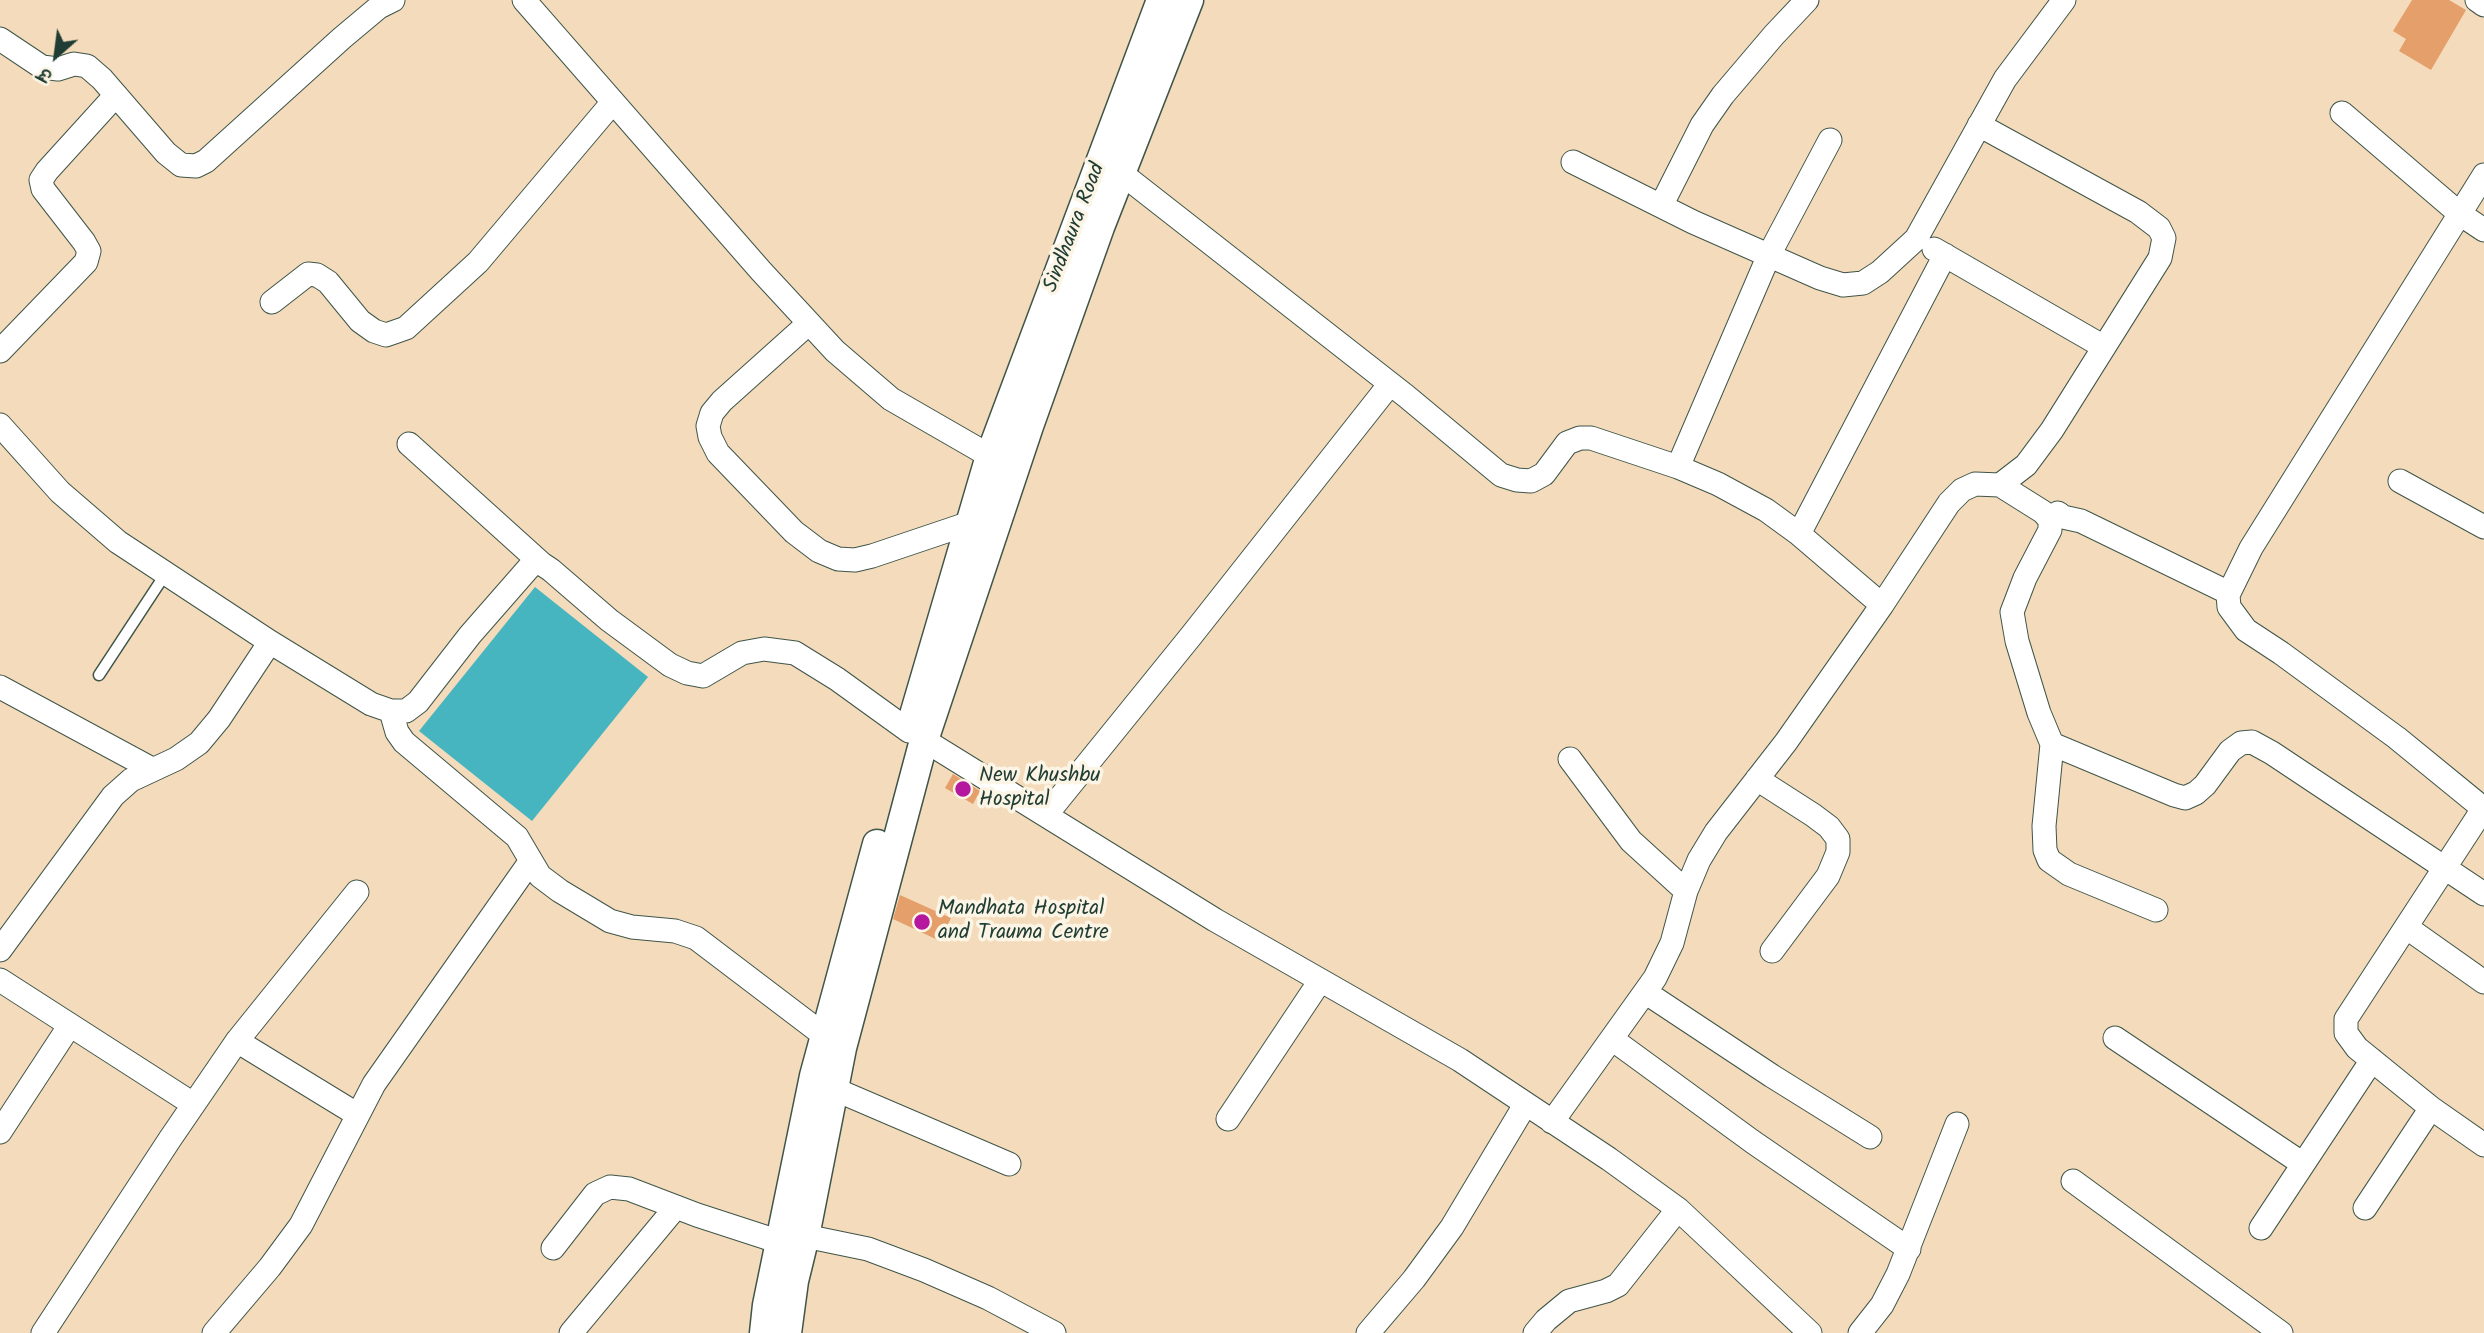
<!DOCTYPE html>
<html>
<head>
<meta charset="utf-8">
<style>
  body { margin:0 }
  #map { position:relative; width:2484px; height:1333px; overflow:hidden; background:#f3dbbb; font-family:Kalam,"Playpen Sans Deva",sans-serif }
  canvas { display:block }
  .north { position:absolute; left:21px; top:21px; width:70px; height:70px; -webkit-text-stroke:5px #fcf5e5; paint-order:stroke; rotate:208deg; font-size:19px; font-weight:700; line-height:28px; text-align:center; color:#1f3d34 }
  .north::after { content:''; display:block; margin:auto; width:24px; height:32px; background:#1f3d34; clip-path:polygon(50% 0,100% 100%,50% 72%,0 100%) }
</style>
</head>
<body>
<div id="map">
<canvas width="2484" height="1333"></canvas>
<div class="north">उ</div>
</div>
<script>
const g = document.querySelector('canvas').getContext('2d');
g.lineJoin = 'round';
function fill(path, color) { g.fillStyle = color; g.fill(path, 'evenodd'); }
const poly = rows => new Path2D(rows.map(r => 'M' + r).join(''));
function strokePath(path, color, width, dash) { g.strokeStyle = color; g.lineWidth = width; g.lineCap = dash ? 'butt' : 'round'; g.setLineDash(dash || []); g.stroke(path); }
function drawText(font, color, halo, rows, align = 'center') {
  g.font = font + ' Kalam,sans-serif'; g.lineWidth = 7; g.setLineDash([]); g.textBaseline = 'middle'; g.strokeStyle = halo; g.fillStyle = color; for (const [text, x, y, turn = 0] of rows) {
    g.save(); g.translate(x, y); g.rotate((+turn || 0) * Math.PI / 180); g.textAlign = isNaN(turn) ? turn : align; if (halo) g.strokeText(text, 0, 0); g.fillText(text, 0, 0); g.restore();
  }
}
fill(poly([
  [535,587,648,677,532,821,419,731]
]), '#46b5c0');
fill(poly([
  [2412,0,2449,0,2466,10,2431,70,2399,51,2406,39,2393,31],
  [953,774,980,791,973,804,945,788],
  [900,895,951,918,940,941,893,919]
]), '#e49f6a');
const service = poly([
  [99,675,166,573]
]);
const minor = poly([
  [524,0,761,271,835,351,891,399,990,456],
  [2477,0,2484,5],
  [0,39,42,67,58,69,74,64,87,66,102,79,166,153,181,165,196,166,206,161,342,38,379,7,393,0],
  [2342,113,2460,214,2484,230],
  [1573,162,1693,222,1820,278,1843,285,1863,283,1880,272,1916,239,2005,79,2064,0],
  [1121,173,1406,396,1501,475,1517,480,1531,481,1544,474,1567,443,1580,438,1591,438,1678,467,1718,484,1766,510,1799,534,1882,605],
  [2484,175,2251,548,2228,595,2229,607,2246,630,2281,653,2397,738,2484,809],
  [1661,206,1702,125,1723,95,1774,35,1807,0],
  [1934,249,2104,347],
  [272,302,308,274,317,275,328,282,360,321,374,331,386,335,406,328,478,262,613,102],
  [809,323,722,401,712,413,708,426,710,437,718,453,794,532,819,551,838,559,855,560,872,556,970,523],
  [0,351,86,262,89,251,84,242,43,189,41,180,47,171,116,95],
  [0,425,60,492,118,542,270,642,371,704,391,711,406,711,418,702,470,635,533,563,542,564,551,570,609,620,670,665,687,673,703,676,742,653,764,649,795,653,837,679,909,731],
  [409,444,542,564],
  [1678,467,1769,255,1830,140],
  [2400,481,2484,527],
  [2000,485,2043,512,2050,520,2050,530,2025,578,2012,612,2017,641,2039,713,2052,744,2044,826,2045,850,2049,860,2069,874,2156,910],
  [2058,513,2063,517,2081,521,2225,591,2228,595],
  [1799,534,1945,255],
  [0,687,152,769],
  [391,711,397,732,404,742,517,837,540,876,560,891,610,921,632,927,675,931,696,938,825,1036],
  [924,740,1215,920,1460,1060,1609,1159,1678,1209,1810,1333],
  [2052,744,2174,795,2185,798,2196,793,2205,785,2230,751,2241,743,2252,742,2272,753,2484,894],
  [1570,759,1631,841,1686,891],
  [1757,779,1813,815,1829,827,1838,839,1838,852,1828,876,1772,951],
  [2483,809,2346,1019,2346,1033,2357,1048,2431,1108,2484,1145],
  [1046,815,1191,636,1390,384],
  [2406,927,2484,982],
  [0,950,113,796,131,780,176,759,199,743,219,719,270,642],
  [0,980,193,1104],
  [1645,992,1772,1076,1870,1137],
  [2115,1038,2303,1164],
  [1612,1039,1753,1142,1909,1249],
  [237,1041,358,1115],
  [834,1089,1009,1164],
  [1228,1119,1320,981],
  [1552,1122,1655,978,1672,943,1686,891,1699,860,1716,832,1786,742,1882,605,1949,503,1962,490,1975,484,2000,485,2026,465,2052,430,2160,258,2164,238,2159,228,2138,212,1979,125],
  [0,1132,70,1025],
  [2073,1181,2281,1333],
  [2365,1208,2431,1108],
  [2261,1228,2372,1060],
  [805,1236,868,1249,924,1270,988,1298,1054,1333],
  [553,1248,595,1194,610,1187,629,1189,697,1215,780,1242],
  [43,1333,170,1139,237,1041,357,892],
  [214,1333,270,1267,301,1225,374,1084,530,862],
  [571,1333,676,1207],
  [1368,1333,1414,1279,1452,1227,1525,1105],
  [1535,1333,1546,1320,1569,1301,1606,1291,1618,1285,1678,1209],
  [1860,1333,1882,1305,1898,1274,1957,1124]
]);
const tertiary = poly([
  [914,715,990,456,1161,0],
  [764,1333,767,1305,814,1076,877,844],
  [787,1333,794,1281,805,1236,842,1048,924,740,1029,426,1100,227,1189,0]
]);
strokePath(service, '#3f5548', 13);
strokePath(minor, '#3f5548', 25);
strokePath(tertiary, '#3f5548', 31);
strokePath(service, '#fff', 10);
strokePath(minor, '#fff', 23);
strokePath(tertiary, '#fff', 28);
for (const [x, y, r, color] of [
  [963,789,9,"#b5179e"],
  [922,922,9,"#b5179e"]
]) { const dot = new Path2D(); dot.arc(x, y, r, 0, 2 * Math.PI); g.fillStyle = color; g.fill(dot); strokePath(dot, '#fcf5e5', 2.5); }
drawText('21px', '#1f3d34', '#fcf5e5', [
  ["Sindhaura Road",1076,228,-69]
]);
drawText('21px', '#1f3d34', '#fcf5e5', [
  ["New Khushbu",979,777],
  ["Hospital",979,801],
  ["Mandhata Hospital",938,910],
  ["and Trauma Centre",938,934]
], 'left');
</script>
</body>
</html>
